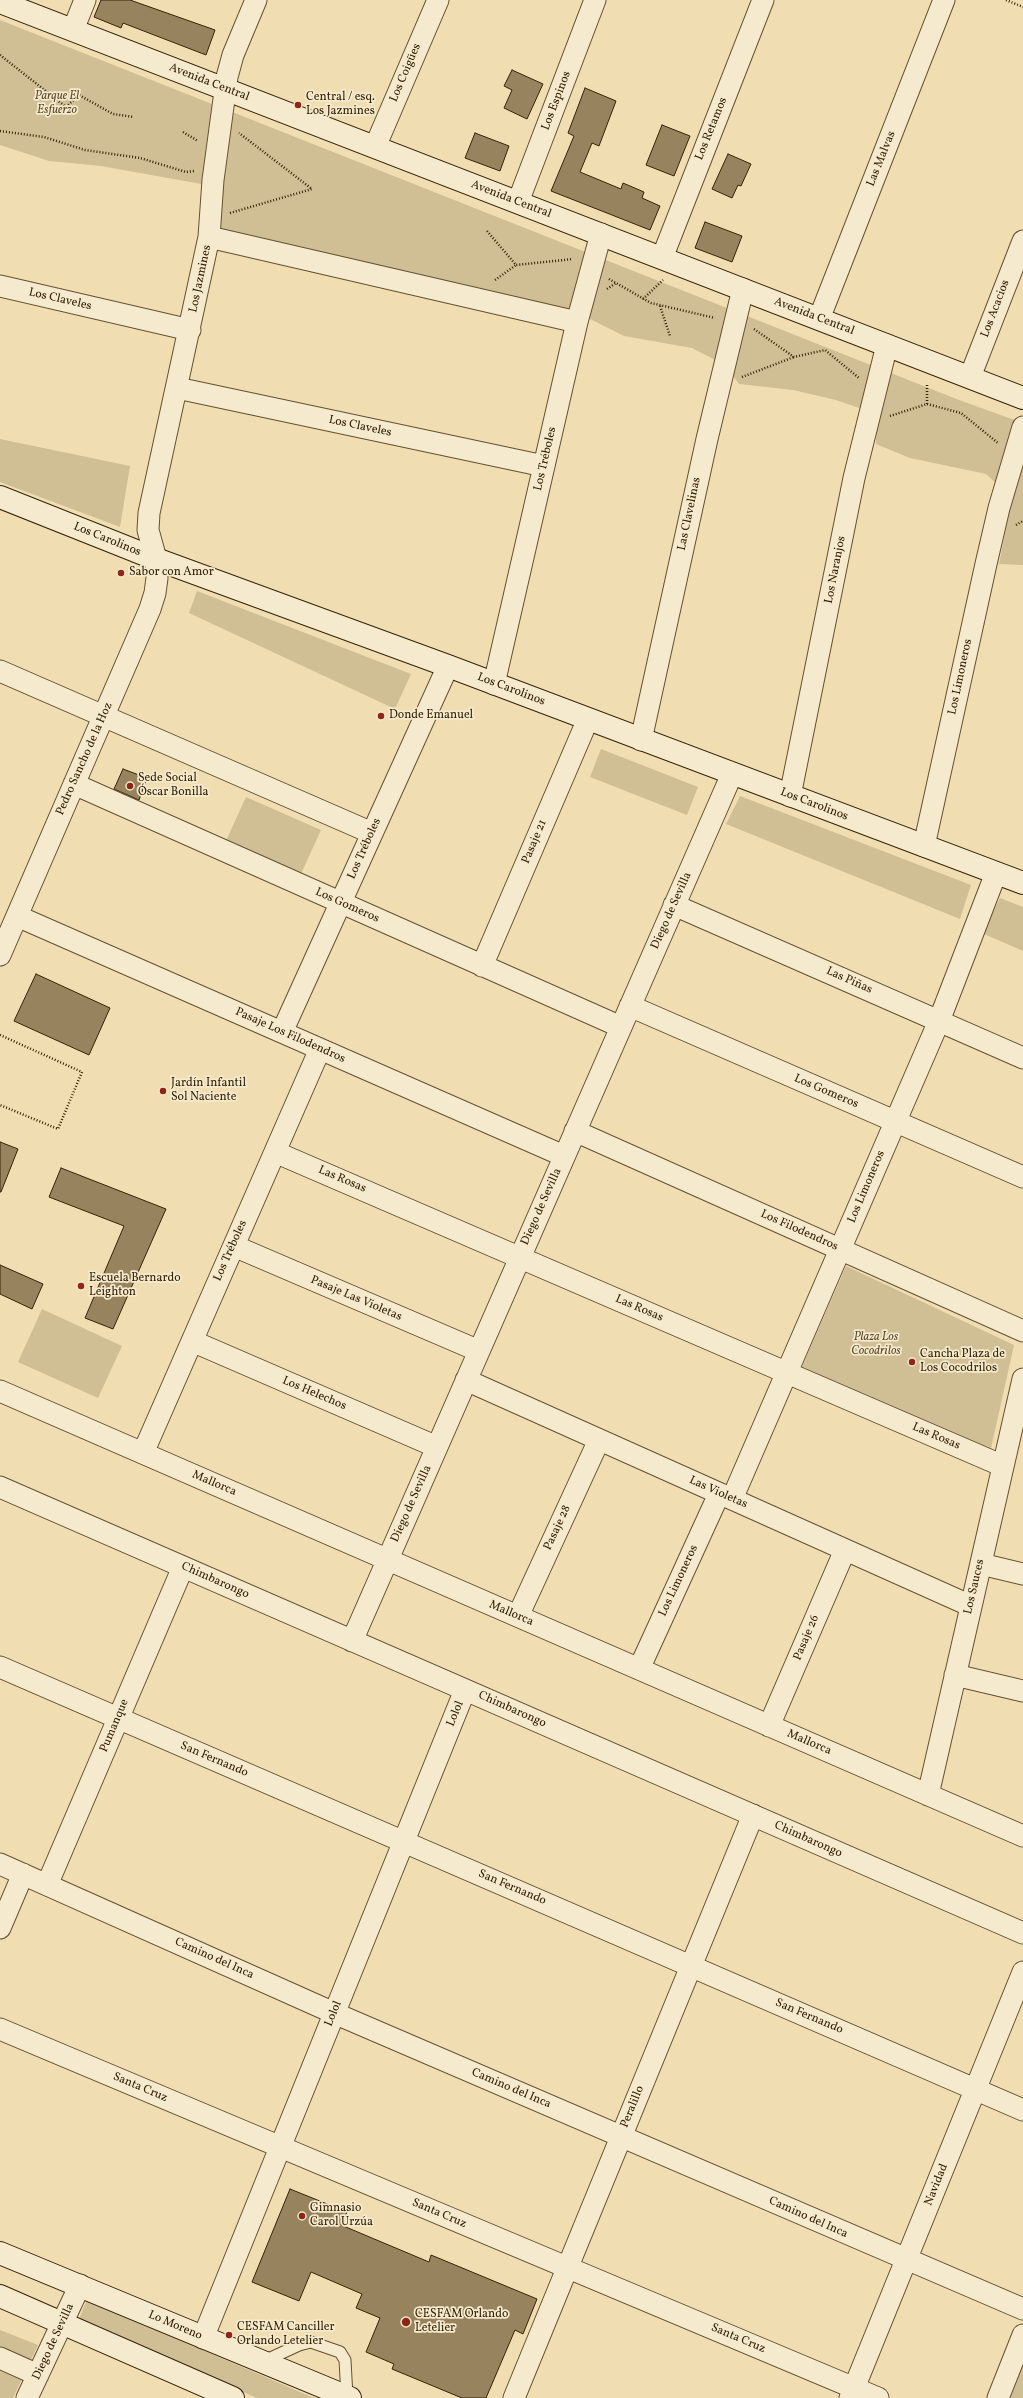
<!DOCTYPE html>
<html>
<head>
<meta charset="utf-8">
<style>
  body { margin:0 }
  canvas { display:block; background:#f0deb2 }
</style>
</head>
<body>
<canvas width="1023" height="2398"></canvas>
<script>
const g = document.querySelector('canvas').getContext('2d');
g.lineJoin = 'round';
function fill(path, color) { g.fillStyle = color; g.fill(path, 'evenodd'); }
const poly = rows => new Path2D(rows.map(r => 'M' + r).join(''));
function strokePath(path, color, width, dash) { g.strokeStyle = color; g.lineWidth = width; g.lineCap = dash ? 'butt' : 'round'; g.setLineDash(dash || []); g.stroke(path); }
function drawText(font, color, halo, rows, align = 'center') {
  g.font = font + ' Vollkorn,serif'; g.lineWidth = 3.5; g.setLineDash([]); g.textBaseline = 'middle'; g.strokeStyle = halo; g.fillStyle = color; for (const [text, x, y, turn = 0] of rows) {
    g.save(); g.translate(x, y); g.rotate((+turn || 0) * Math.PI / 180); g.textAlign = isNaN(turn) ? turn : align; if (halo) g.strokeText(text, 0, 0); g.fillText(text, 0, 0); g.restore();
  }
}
fill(poly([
  [0,20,959,400,1023,423,1023,565,999,564,1012,498,986,474,910,458,876,444,877,414,836,400,793,390,739,384,725,365,692,348,624,336,590,319,463,291,219,229,218,187,101,166,49,161,0,145],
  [0,439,130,466,120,527,0,482],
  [197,591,411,674,395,709,189,613],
  [601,749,698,787,687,815,590,777],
  [740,796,971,885,960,919,726,824],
  [246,797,321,830,300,876,225,843],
  [1000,898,1023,907,1023,951,982,933],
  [846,1266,1014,1345,990,1453,798,1376],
  [42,1309,122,1346,98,1398,18,1362],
  [87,2300,314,2398,257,2398,78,2321],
  [0,2330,38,2345,13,2398,0,2398],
  [1023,2356,1023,2398,1006,2398]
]), '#d0be95');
const building = poly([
  [101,0,130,0,215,30,206,55,123,23,121,28,94,17,101,0],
  [512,70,543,84,527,119,504,108,512,90,504,86,512,70],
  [585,88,616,101,599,146,592,143,580,172,621,189,623,183,644,192,642,198,660,206,650,230,551,191,574,136,568,133,585,88],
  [662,125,690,136,674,176,646,165,662,125],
  [475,133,509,146,500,171,465,158,475,133],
  [728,154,751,164,741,186,738,185,732,198,712,189,728,154],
  [705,222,742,236,732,262,695,248,705,222],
  [123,769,147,778,139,800,114,789,123,769],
  [36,974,110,1008,89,1055,14,1021,36,974],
  [0,1142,18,1149,1,1192,0,1192,0,1142],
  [61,1168,166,1209,113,1329,85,1318,124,1226,49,1197,61,1168],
  [0,1265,43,1284,32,1309,0,1294,0,1265],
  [290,2189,347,2212,341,2225,429,2262,431,2255,537,2299,523,2334,515,2330,486,2398,462,2398,392,2369,394,2364,366,2352,380,2318,356,2308,362,2294,311,2272,299,2301,252,2282,290,2189]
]);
fill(building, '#97845f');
strokePath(building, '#362205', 1);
const lane = poly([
  [262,2362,299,2345,311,2342,340,2352,345,2360,347,2397]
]);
const street = poly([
  [73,30,85,0],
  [375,147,438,0],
  [518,202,595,0],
  [209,237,577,322],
  [662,258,763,0],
  [0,286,190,330],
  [819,319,944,0],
  [970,377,1023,241],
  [177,388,544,466],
  [0,671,372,833],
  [494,684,577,322,601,234],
  [641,740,707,439,743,289],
  [74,784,621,1027],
  [790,796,854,478,887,345],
  [924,846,986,564,999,508,1023,427],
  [674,905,1023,1058],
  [17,916,564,1156],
  [0,955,150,609,155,593,157,578,156,559,148,530,149,513,209,237,213,180,227,77,233,55,256,0],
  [482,966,588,719],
  [630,1006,1023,1177],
  [282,1032,448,666],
  [575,1131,1023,1331],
  [275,1152,1003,1466],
  [234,1246,479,1351],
  [192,1341,437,1447],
  [466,1380,971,1606],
  [0,1391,1023,1836],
  [143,1453,320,1049],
  [0,1487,1023,1933],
  [732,1499,939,1021,996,873],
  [981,1564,1023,1574],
  [518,1616,599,1440],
  [352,1641,732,774],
  [0,1667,1023,2110],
  [639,1669,719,1494],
  [955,1675,1023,1691],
  [769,1726,845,1550],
  [928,1795,1023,1379],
  [0,1864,334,2013,1023,2309],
  [47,1885,183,1567],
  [0,1928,23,1874],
  [0,2029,878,2398],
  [203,2338,465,1690],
  [0,2358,38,2375],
  [27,2398,80,2285],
  [514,2398,753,1815],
  [850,2398,1023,1972],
  [998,2398,1023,2335]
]);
const secondary = poly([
  [0,2,1023,398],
  [0,497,156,559,448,666,1023,883],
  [0,2253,350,2398],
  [0,2296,233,2398]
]);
strokePath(lane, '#645130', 13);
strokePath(street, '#645130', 23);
strokePath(secondary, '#362205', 24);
strokePath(poly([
  [1006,0,1023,7],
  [0,55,66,107,79,95,113,114,134,117],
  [0,131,44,137,85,150,140,158,186,172,194,171],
  [183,132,198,141],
  [230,213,312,189,239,133],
  [487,231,516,265,573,259],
  [609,279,651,303,715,318],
  [495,280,516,265],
  [607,289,616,283],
  [643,299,663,280],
  [660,306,670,336],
  [754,329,794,357,825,350,859,378],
  [742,377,794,357],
  [927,404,927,383],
  [890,416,927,404,961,413,998,443],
  [1016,525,1023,521],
  [0,1035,82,1072,58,1129,0,1105]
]), '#362205', 2.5, [1, 2]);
strokePath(lane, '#f5eacd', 11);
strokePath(street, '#f5eacd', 21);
strokePath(secondary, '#f5eacd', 22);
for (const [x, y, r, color] of [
  [298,105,4,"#8f2418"],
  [121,573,4,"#8f2418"],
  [381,716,4,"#8f2418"],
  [130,786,4,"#8f2418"],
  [163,1091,4,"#8f2418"],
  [81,1286,4,"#8f2418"],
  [912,1362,4,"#8f2418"],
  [302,2216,4,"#8f2418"],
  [406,2322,5,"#8f2418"],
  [229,2335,4,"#8f2418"]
]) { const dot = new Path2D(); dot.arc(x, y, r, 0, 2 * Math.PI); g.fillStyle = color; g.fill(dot); strokePath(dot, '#f5eacd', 1.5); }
drawText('12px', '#362205', '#f5eacd', [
  ["Los Coigües",406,73,-67],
  ["Avenida Central",209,83,21],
  ["Los Espinos",557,101,-69],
  ["Los Retamos",712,129,-68],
  ["Las Malvas",882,159,-68],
  ["Avenida Central",511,200,21],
  ["Los Jazmines",201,279,-78],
  ["Los Claveles",60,300,13],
  ["Los Acacios",996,309,-69],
  ["Avenida Central",814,317,21],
  ["Los Claveles",360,427,12],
  ["Los Tréboles",546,459,-77],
  ["Las Clavelinas",690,514,-78],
  ["Los Carolinos",107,540,22],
  ["Los Naranjos",836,570,-79],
  ["Los Limoneros",961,677,-78],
  ["Los Carolinos",511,690,21],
  ["Pedro Sancho de la Hoz",85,759,-66],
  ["Los Carolinos",814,805,21],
  ["Pasaje 21",535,842,-67],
  ["Los Tréboles",365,849,-66],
  ["Los Gomeros",347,906,24],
  ["Diego de Sevilla",672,911,-66],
  ["Las Piñas",849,981,24],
  ["Pasaje Los Filodendros",290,1036,24],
  ["Los Gomeros",826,1092,23],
  ["Las Rosas",342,1180,23],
  ["Los Limoneros",867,1187,-67],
  ["Diego de Sevilla",542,1207,-66],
  ["Los Filodendros",799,1231,24],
  ["Los Tréboles",231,1251,-66],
  ["Pasaje Las Violetas",356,1299,23],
  ["Las Rosas",639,1309,23],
  ["Los Helechos",314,1394,23],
  ["Las Rosas",936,1437,23],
  ["Mallorca",214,1484,23],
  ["Las Violetas",718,1493,24],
  ["Diego de Sevilla",412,1504,-66],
  ["Pasaje 28",558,1528,-65],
  ["Chimbarongo",215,1581,24],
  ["Los Limoneros",679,1581,-65],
  ["Los Sauces",975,1587,-77],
  ["Mallorca",511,1614,23],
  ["Pasaje 26",807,1638,-67],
  ["Chimbarongo",512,1710,24],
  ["Lolol",456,1714,-68],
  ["Pumanque",115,1726,-67],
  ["Mallorca",809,1743,23],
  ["San Fernando",214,1760,23],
  ["Chimbarongo",808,1840,24],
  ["San Fernando",512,1888,23],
  ["Camino del Inca",214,1959,24],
  ["Lolol",334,2014,-68],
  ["San Fernando",809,2017,23],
  ["Santa Cruz",140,2088,23],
  ["Camino del Inca",511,2089,23],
  ["Peralillo",633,2107,-68],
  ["Navidad",937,2185,-68],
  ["Santa Cruz",439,2214,23],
  ["Camino del Inca",808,2218,24],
  ["Lo Moreno",175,2326,23],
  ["Santa Cruz",738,2339,23],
  ["Diego de Sevilla",54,2342,-65]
]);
drawText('italic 12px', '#5c4929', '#f5eacd', [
  ["Parque El",57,97],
  ["Esfuerzo",57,111],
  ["Plaza Los",876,1338],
  ["Cocodrilos",876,1352]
]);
drawText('12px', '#362205', '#f5eacd', [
  ["Central / esq.",306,98],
  ["Los Jazmines",306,112],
  ["Sabor con Amor",129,573],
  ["Donde Emanuel",389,716],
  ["Sede Social",138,779],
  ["Óscar Bonilla",138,793],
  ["Jardín Infantil",171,1084],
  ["Sol Naciente",171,1098],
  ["Escuela Bernardo",89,1279],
  ["Leighton",89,1293],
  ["Cancha Plaza de",920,1355],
  ["Los Cocodrilos",920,1369],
  ["Gimnasio",310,2209],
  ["Carol Urzúa",310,2223],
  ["CESFAM Orlando",415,2315],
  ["Letelier",415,2329],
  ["CESFAM Canciller",237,2328],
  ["Orlando Letelier",237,2342]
], 'left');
</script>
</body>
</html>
